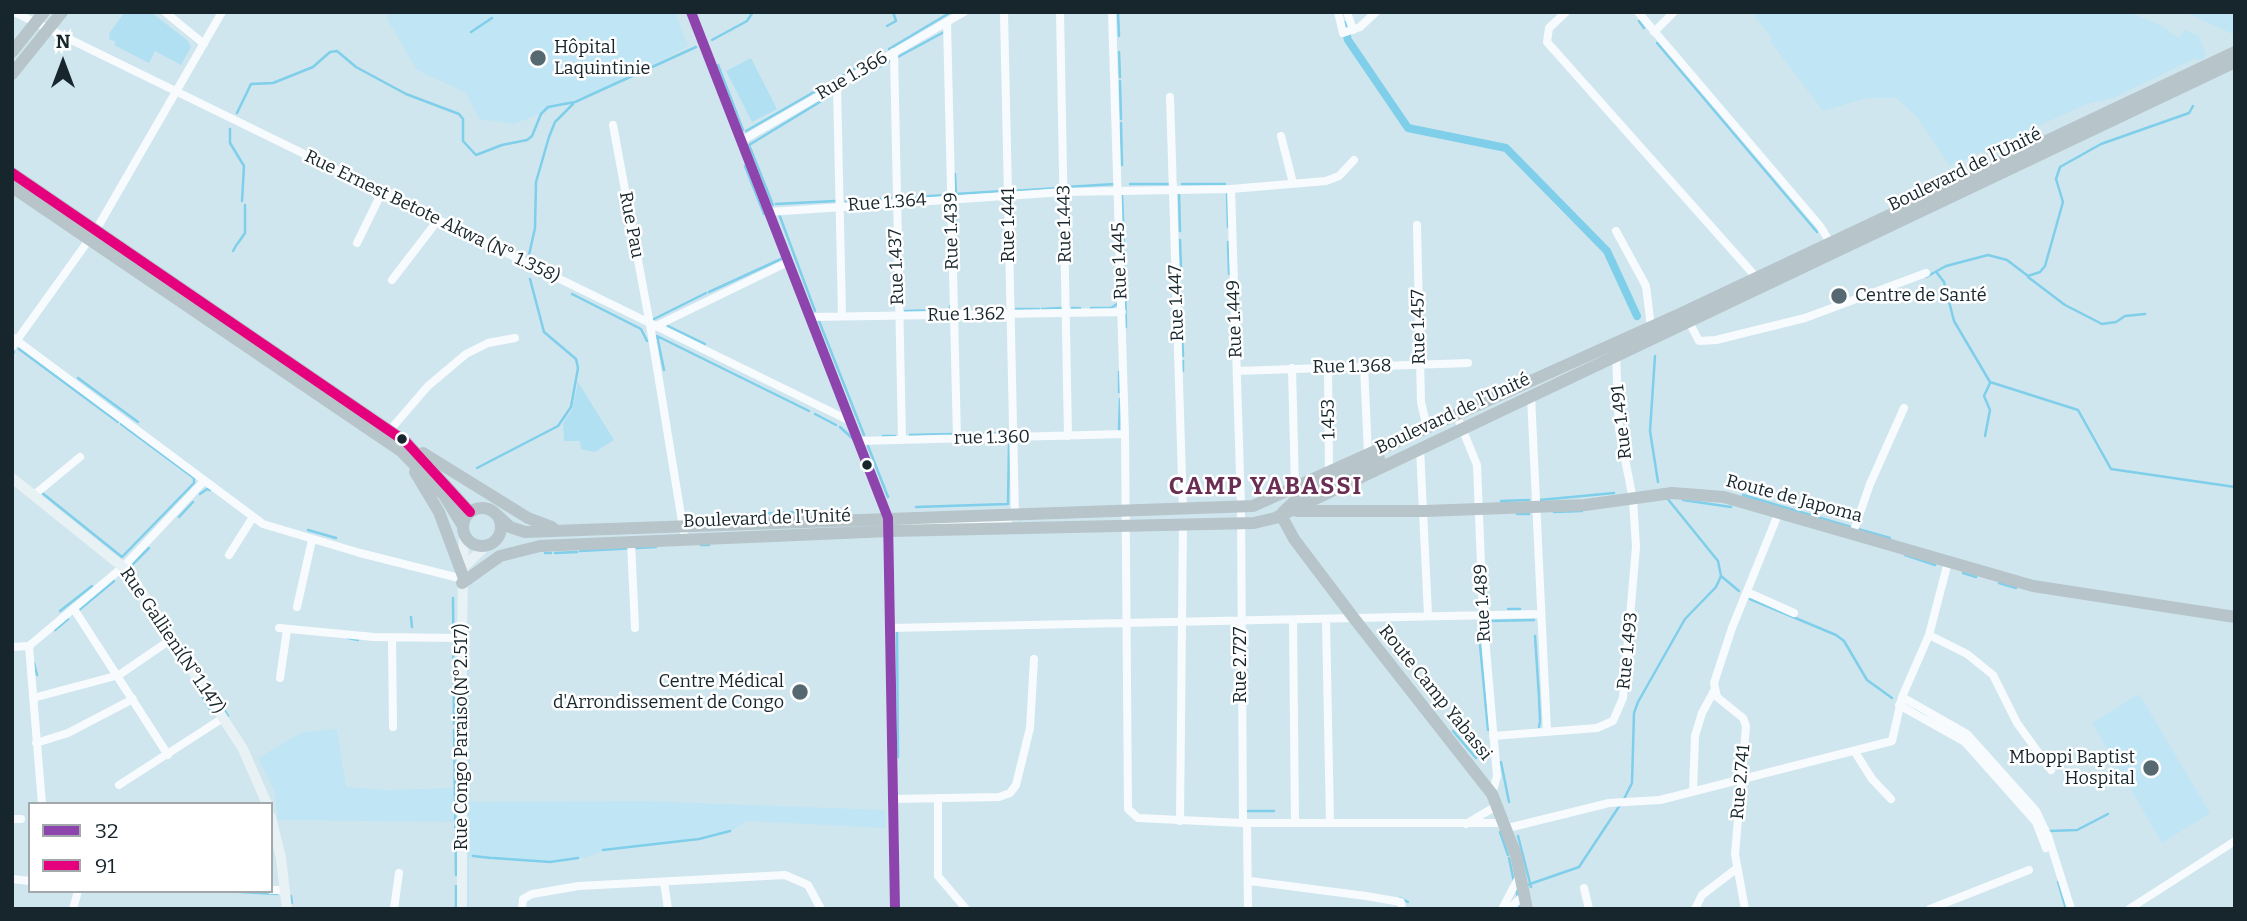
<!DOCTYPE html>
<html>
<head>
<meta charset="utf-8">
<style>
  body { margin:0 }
  #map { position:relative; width:2247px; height:921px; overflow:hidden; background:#cfe6ef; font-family:Bitter,serif }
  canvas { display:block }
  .frame { position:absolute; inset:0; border:14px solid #16262c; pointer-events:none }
  .legend { position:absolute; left:28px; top:802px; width:245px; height:91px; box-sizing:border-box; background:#fff; border:2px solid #a2a8ab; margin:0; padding:9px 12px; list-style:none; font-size:21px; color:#16262c }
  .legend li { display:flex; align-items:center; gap:14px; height:35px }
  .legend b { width:35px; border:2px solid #a2a8ab }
  .north { position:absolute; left:28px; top:28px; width:70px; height:70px; -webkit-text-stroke:5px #fff; paint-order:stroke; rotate:0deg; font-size:19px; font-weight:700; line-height:28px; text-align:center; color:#16262c }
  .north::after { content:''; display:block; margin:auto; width:24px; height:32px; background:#16262c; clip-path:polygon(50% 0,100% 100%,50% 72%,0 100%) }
</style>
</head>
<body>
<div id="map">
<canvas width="2247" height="921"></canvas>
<div class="frame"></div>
<ul class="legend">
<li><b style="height:9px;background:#8e44ad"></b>32</li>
<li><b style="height:9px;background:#e5007d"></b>91</li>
</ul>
<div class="north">N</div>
</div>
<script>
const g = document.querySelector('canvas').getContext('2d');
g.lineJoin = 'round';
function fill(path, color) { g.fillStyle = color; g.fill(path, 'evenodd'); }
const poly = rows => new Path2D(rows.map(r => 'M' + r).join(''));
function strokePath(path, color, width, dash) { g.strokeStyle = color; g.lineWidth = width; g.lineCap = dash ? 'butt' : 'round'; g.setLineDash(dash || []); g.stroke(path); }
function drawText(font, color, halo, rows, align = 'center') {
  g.font = font + ' Bitter,serif'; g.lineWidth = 5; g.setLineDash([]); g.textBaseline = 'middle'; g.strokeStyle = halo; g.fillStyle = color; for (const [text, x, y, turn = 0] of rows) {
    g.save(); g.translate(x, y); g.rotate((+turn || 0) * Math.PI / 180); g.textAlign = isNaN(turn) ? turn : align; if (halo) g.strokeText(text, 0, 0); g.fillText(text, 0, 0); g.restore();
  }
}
fill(poly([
  [387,12,675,12,688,46,626,79,514,124,479,119,466,93,417,70,387,19],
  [1755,12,2128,12,2161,25,2179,38,2185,30,2199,36,2206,55,2203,60,2196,58,2113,98,2087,104,1950,166,1916,116,1896,98,1867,98,1823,111,1771,42,1772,38,1755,17],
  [2184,12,2235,12,2235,35],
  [456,647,469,648,471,802,644,801,885,810,886,828,746,821,733,830,662,844,612,848,584,858,547,861,469,857,469,909,458,909,456,822,278,820,274,790,258,758,303,732,337,729,346,787,387,790,456,788],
  [2139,694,2210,813,2162,843,2092,723]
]), '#c0e5f4');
fill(poly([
  [125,12,151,12,188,41,191,47,181,65,155,51,149,63,114,45,116,42,109,39,110,32],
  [751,58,777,109,752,122,726,71],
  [578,382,614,440,595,452,581,449,580,441,564,441,563,423,572,410]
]), '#b1e0f3');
strokePath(poly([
  [1118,12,1119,36],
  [1639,21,1644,28],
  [887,26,896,21,893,12],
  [471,32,492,18],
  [712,40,747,21,753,12],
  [1657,43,1817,232],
  [889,49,951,12],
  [1119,52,1120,77],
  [896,58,944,32],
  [718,65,743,130],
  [878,68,890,61],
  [1120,81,1121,119],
  [237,113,251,84,273,83,313,67,330,52,337,51,356,67,406,94,459,114,463,119,463,141,476,155,502,145,527,140,532,136,541,114,548,107,575,102,696,47],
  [1121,123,1122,165],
  [230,129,230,143,244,166,242,201],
  [746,131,875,57],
  [745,166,764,214],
  [955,174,956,194,1003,191],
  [1130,184,1170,184],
  [1182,184,1225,184],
  [1066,187,1115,184],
  [1012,191,1059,188],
  [1179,193,1180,231],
  [1227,193,1228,227],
  [1122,194,1124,246],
  [915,197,947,195],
  [846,201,891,198],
  [956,203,956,224],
  [776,204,835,201],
  [773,205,749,145,833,94],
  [779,214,815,311],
  [1180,240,1181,268],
  [1228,242,1229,274],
  [238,243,245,233,245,205],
  [233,251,237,244],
  [1124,252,1125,275],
  [529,255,535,228,536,182,549,137,555,122,573,104],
  [1937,273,1944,282,1954,321,1990,382,2078,410,2111,469,2235,487],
  [1926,277,1946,266,1988,255,2007,260,2028,276,2040,272,2045,266,2063,202,2056,179,2060,167,2101,144,2189,113,2193,106],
  [2028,277,2065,305,2102,324,2116,322,2125,316,2145,314],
  [1125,279,1126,327],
  [709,292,781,259],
  [572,294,641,329,647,341],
  [1181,306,1183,356],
  [1072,308,1080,308],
  [1091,308,1111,308,1117,304],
  [1016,309,1039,309],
  [1042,309,1061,308],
  [983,310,1006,309],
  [905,311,950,310,950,306],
  [654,319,706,293],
  [819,321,864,435],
  [668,326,705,344],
  [657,336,809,411],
  [657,336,664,370],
  [19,349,118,422],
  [12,355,14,352],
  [1655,356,1650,431,1658,482],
  [1183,361,1183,371],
  [1119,372,1119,392],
  [78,378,138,422],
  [815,414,836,425],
  [121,424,194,478,194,483],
  [840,427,852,438],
  [1119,431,1120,399],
  [962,434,976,434],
  [984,434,1007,433],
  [910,435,953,434],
  [883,436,895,436],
  [1985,436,1990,410,1984,396,1990,383],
  [868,446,888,497],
  [477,468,558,426,571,407,578,368,576,359,544,332,530,279],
  [41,492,122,557,193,484],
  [200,494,207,489,210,490],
  [1743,495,1851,527],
  [1540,500,1614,493],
  [1683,500,1731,507],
  [1501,501,1529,500],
  [916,507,1008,504,1009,442],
  [1554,512,1582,511],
  [1517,514,1529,514],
  [179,517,193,502],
  [684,517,818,511],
  [1858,529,1890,538],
  [308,530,336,538],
  [701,545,709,545],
  [580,551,656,547],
  [545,553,551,553],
  [555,553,577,552],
  [1905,555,1935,565],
  [131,566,149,548],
  [1963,573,1976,577],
  [1721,576,1739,591],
  [125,579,137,594],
  [1999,583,2016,588],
  [453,598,454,724],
  [1750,599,1836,635,1844,641,1867,680,1892,698],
  [1508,609,1520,609],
  [79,610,114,581],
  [60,611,92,586],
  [411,617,412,627],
  [1489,621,1534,620],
  [55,630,68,619],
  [897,631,898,757],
  [1535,636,1539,697],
  [348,638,358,640],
  [1480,645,1488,730],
  [34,663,37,675],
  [194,683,213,714],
  [213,693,228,716],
  [1539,699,1540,720],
  [1914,709,1927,715],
  [1539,727,1540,722],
  [454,730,456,875],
  [1453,731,1476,758],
  [1501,762,1509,802],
  [1624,799,1632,783,1634,713,1638,702,1685,619,1716,587,1721,576,1718,561,1667,498],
  [1248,811,1274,811],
  [2049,831,2077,830,2108,814],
  [1500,832,1508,855],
  [1518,836,1531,887],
  [603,850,699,839,730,831],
  [473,856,491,858],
  [493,858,550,862,578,858],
  [1509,858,1514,882],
  [2058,882,2066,909],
  [1527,885,1579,867,1620,805],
  [456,886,456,909],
  [1516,888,1520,909],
  [223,891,277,894],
  [291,896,292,903],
  [1400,898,1408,902],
  [2234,905,2235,904]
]), '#7fceea', 2.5);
strokePath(poly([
  [1344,25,1348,40,1408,128,1506,148,1607,251,1637,316]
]), '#7fceea', 8);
strokePath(poly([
  [14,12,850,421],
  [165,12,204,44],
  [1004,12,1015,517],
  [1060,12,1068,436],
  [1112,12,1125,434,1128,809,1138,818,1243,823,1506,823],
  [1338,12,1343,33,1360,27,1376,12],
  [1347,12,1353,30],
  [1566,12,1549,28,1547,42,1756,277],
  [1638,12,1820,226,1833,247],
  [947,23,957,438],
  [1654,32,1674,12],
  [894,52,902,439],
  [837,85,842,316],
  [1170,97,1183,509],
  [613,125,650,325,685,540],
  [1281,136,1293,183],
  [741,141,964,12],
  [1231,189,1326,181,1339,176,1354,160],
  [769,212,1064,192,1231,189,1241,506,1243,823],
  [1417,225,1421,402,1427,428],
  [1616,231,1646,286,1651,327],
  [357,243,382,192],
  [392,280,438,220],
  [811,317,1122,312],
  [1689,322,1699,341,1716,340,1805,318,1926,273],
  [654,327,788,262],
  [12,337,263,524,360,553,463,579],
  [12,347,96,230,222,12],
  [1364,366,1368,454],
  [1328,367,1329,471],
  [1292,368,1295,487],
  [1237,371,1468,363],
  [1531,396,1547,732],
  [1457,416,1477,465,1483,614,1497,776,1492,794],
  [390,430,428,386,466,354,488,343,515,338],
  [858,441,1125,434],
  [1420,448,1428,615],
  [34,495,80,457],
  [1007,516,1008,522,903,525,900,521,1007,516],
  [1853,533,1870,484,1904,408],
  [631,542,635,628],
  [229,555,253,517],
  [1948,562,1929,635,1967,654,1993,675,2017,723,2051,770],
  [1747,592,1794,613],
  [297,607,312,540],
  [74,609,168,755],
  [1326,619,1330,823],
  [1293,620,1295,823],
  [279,628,374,637,462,638],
  [891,628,1540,614],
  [392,638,393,727],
  [29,646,42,804],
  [12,647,29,646,124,566,204,481],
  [280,678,287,630],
  [1902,697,1967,734,2036,811,2048,836,2071,909],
  [33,698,119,675,173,638],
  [1899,705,1965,742,2036,822,2046,848],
  [1493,736,1597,728,1613,721,1623,698,1636,547,1633,499,1619,429,1616,354],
  [36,743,68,733,133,699],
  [1855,752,1872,779,1891,799],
  [119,785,223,718],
  [1693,791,1695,736,1702,713,1714,691],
  [938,798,938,876,966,909],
  [894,799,999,797,1010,793,1016,785,1030,728,1034,659],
  [12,819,21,819],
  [1180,821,1183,524],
  [1247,823,1248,909],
  [1466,824,1498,805],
  [1508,828,1609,803,1660,800,1892,741,1902,697,1929,635],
  [12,879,30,881],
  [1250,881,1366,896,1401,902,1402,909],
  [664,882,668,909],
  [1584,888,1589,909],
  [271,890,284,890],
  [73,909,78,891],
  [394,909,399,873],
  [522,909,523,899,532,894,579,886,785,875,808,885,821,909],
  [1502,909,1520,875],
  [1509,909,1524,895],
  [1695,909,1702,895,1736,869],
  [1745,909,1735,854,1746,726,1743,718,1717,697,1714,683,1732,628,1779,512],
  [1930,909,2029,870],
  [2129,909,2235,841]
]), '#f8fbfd', 8);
strokePath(poly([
  [691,12,888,518,895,909],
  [12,478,129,572,243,749,267,804],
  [466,565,487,545],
  [462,631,464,532],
  [271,817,281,858,287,909],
  [462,909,462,640]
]), '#e8f1f4', 10);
strokePath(poly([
  [12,52,44,12],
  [12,74,62,12],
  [12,173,406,442,470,512],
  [12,187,401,451,444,495,463,526],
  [423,453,528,518,552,527],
  [415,472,439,512,463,576],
  '463 527a19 19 0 1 1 38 0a19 19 0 1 1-38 0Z',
  [1297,511,1425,511,1585,505,1672,493,1724,497,2033,586,2235,617],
  [1283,512,1302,494,1379,458],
  [497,515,510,527,525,532,1253,506,1680,314,2235,52],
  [1281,515,1294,539,1353,617,1492,794,1516,855,1527,909],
  [462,583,500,556,540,546,890,531,1254,523,1275,518,2235,62]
]), '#b7c5ca', 12);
strokePath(poly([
  [691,12,888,518,895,909]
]), '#8e44ad', 10);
strokePath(poly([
  [12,173,406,442,470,512]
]), '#e5007d', 10);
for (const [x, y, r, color] of [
  [538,58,9,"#576970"],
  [1839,296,9,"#576970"],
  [402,439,6,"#16262c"],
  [867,465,6,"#16262c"],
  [800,692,9,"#576970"],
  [2151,768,9,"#576970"]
]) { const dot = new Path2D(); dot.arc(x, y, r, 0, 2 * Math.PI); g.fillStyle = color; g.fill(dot); strokePath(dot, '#fff', 2.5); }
drawText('18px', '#16262c', '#fff', [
  ["Hôpital",554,48],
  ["Laquintinie",554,69],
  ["Centre de Santé",1855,296],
  ["Centre Médical",784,682,"right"],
  ["d'Arrondissement de Congo",784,703,"right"],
  ["Mboppi Baptist",2135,758,"right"],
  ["Hospital",2135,779,"right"]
], 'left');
drawText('18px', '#16262c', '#fff', [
  ["Rue 1.366",852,76,-30],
  ["Boulevard de l'Unité",1965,170,-26],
  ["Rue 1.364",887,203,-4],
  ["Rue Ernest Betote Akwa (N° 1.358)",432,217,26],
  ["Rue 1.443",1065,224,-91],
  ["Rue Pau",631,225,79],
  ["Rue 1.441",1009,225,-90],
  ["Rue 1.439",952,231,-91],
  ["Rue 1.445",1120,261,-92],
  ["Rue 1.437",897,267,-92],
  ["Rue 1.447",1177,303,-92],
  ["Rue 1.362",966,315,-1],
  ["Rue 1.449",1235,319,-92],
  ["Rue 1.457",1419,327,-91],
  ["Rue 1.368",1352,367,-1],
  ["Boulevard de l'Unité",1453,414,-25],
  ["1.453",1329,419,-91],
  ["Rue 1.491",1622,422,-96],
  ["rue 1.360",992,438,-1],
  ["Route de Japoma",1794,499,15],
  ["Boulevard de l'Unité",767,519,-2],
  ["Rue 1.489",1483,603,-93],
  ["Rue Gallieni(N°1.147)",172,641,56],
  ["Rue 1.493",1628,651,-84],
  ["Rue 2.727",1241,665,-90],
  ["Route Camp Yabassi",1435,693,51],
  ["Rue Congo Paraiso(N°2.517)",462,737,-90],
  ["Rue 2.741",1741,782,-85]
]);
g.letterSpacing = '2px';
drawText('bold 24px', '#692c52', '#fff', [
  ["CAMP YABASSI",1266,487]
]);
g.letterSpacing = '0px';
</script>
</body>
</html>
